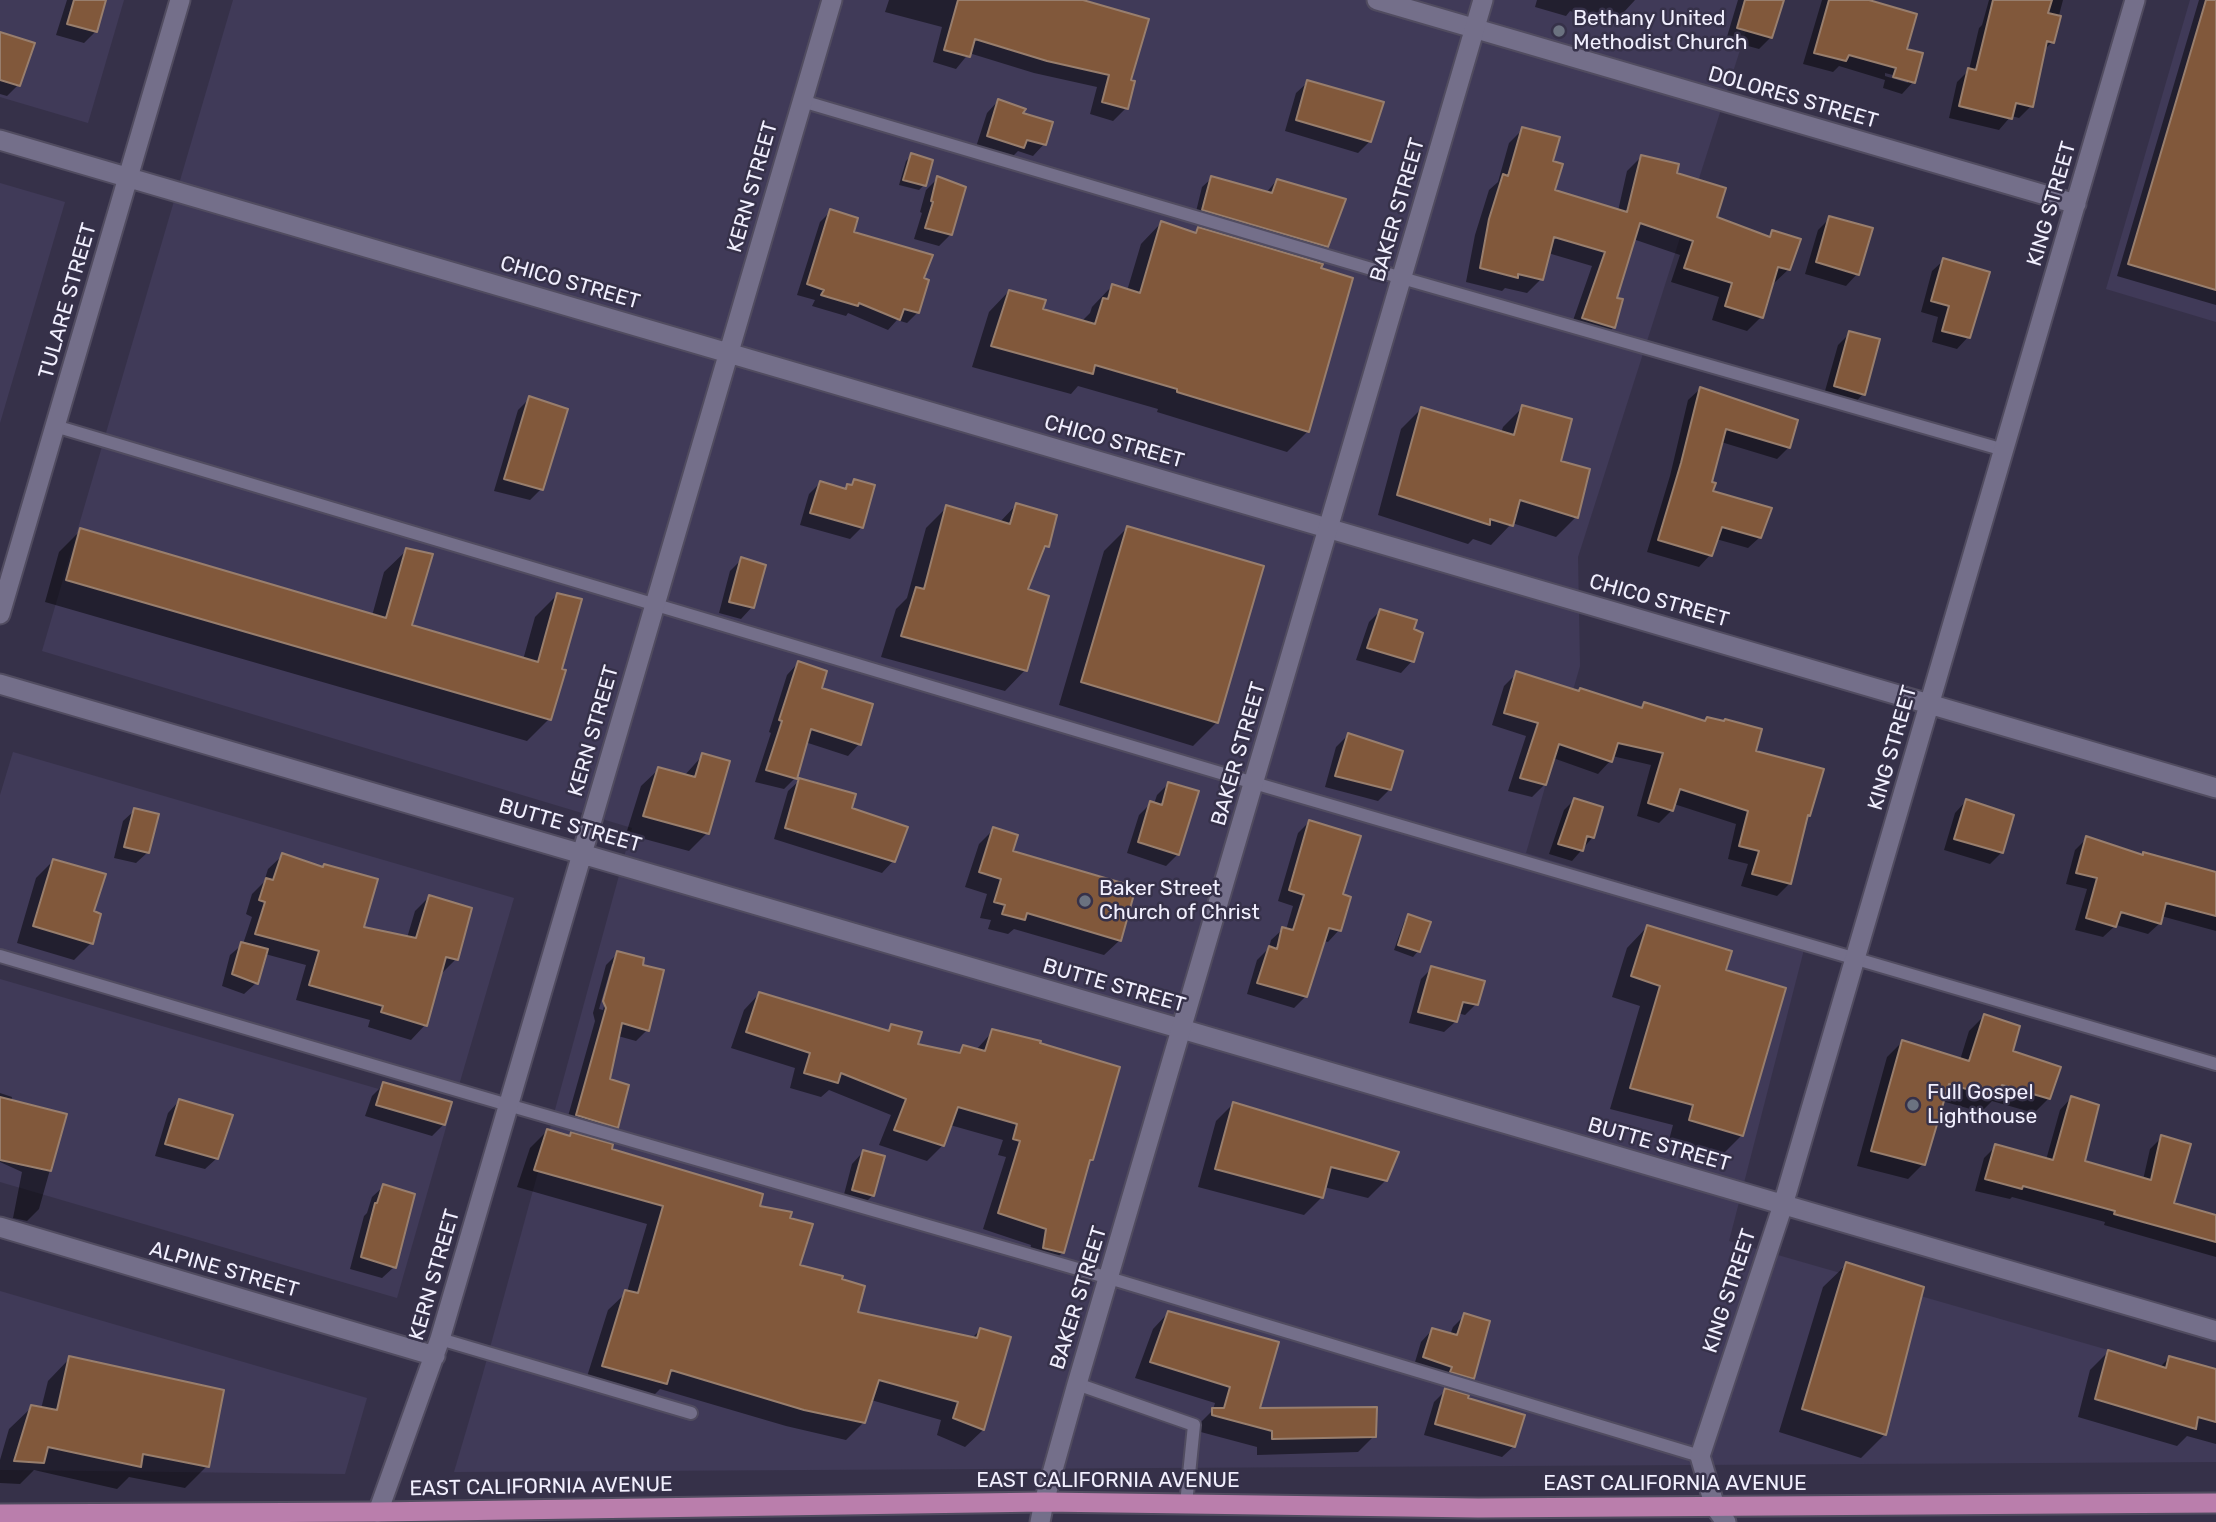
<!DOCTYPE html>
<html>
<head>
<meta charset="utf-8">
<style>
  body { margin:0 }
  canvas { display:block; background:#363149 }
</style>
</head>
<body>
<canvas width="2216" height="1522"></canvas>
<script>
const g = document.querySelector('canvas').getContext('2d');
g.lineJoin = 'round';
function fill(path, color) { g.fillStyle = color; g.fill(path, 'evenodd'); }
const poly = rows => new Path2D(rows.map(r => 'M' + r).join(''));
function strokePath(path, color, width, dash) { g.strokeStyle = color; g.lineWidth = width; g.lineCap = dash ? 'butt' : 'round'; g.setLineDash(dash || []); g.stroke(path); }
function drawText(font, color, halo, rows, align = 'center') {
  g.font = font + ' Rubik,sans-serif'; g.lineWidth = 5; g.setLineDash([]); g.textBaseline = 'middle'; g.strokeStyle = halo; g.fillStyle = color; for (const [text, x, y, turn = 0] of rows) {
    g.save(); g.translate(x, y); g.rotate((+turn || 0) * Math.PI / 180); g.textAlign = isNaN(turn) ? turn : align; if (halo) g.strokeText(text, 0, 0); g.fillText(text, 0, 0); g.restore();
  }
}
fill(poly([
  [0,0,124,0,88,123,0,97],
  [233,0,1756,0,1578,557,1580,666,1526,853,1807,938,1729,1241,2216,1381,2216,1462,454,1472,482,1377,632,828,42,651],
  [2190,0,2216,0,2216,322,2106,289],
  [0,183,65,202,0,423],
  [13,752,514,898,459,1085,0,952,0,795],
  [0,979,451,1110,397,1298,0,1182],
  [0,1291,367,1398,345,1474,0,1470]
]), '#403a58');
fill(poly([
  [67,0,104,0,96,31,84,43,56,35],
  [889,0,1077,0,1129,81,1126,108,1113,121,1090,114,1097,87,1034,73,969,53,956,69,933,62,942,27,885,12],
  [1537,0,1635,0,1612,25,1570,11,1566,16,1535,7],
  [1738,0,1783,0,1771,37,1759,49,1726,40],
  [1822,0,1863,0,1905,51,1913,82,1902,94,1883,88,1885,80,1839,66,1833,72,1803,64],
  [1885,73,1908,79,1908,83,1885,76],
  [1989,0,2063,0,2052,42,2043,51,2031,106,2019,118,2011,116,1999,130,1949,118,1957,82,1969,70,1979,28,1982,25],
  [2199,0,2216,0,2216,305,2117,276],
  [0,33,18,85,7,96,0,94],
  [1308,82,1381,103,1369,142,1358,153,1285,131,1296,93],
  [998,101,1044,144,1033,156,1018,151,1011,158,976,147,987,113],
  [1523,129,1550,163,1552,191,1618,211,1627,171,1641,157,1675,174,1714,219,1767,237,1773,232,1789,269,1774,283,1772,283,1761,317,1747,331,1712,320,1719,297,1671,282,1680,255,1633,239,1614,299,1620,301,1613,328,1599,342,1569,332,1592,266,1548,253,1541,279,1527,293,1505,288,1502,291,1466,282,1475,235,1489,190,1498,182,1509,143],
  [912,155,924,185,919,190,899,185,906,161],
  [938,178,950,235,939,246,914,239,922,213,920,212,926,190],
  [1212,178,1266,193,1277,180,1327,246,1317,256,1194,220,1202,187],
  [831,211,851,233,922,279,918,312,907,323,897,320,888,330,848,313,846,316,812,306,815,300,797,295,820,222],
  [1830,218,1857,274,1846,286,1805,274,1818,230],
  [1161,223,1193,234,1198,229,1308,431,1287,452,1157,412,1158,409,1078,386,1071,394,972,367,989,312,1009,291,1041,310,1083,320,1090,313,1092,307,1112,286,1127,291,1141,244],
  [1944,260,1968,337,1957,349,1932,342,1938,317,1921,312,1932,271],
  [1850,333,1863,394,1852,406,1823,398,1838,345],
  [1700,389,1789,447,1777,459,1721,442,1710,483,1711,492,1760,537,1748,548,1716,539,1710,555,1699,567,1647,552,1670,476,1688,400],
  [530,398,541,489,530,500,494,491,518,410],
  [1523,407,1559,462,1576,517,1556,537,1512,523,1491,545,1473,539,1468,544,1378,515,1401,429,1421,409,1501,433,1503,427],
  [855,481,862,527,850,539,800,525,809,494,820,483,843,490],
  [1016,505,1047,546,1040,553,1026,590,1025,670,1005,691,881,657,896,609,907,598,926,528,947,507,999,523],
  [1127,528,1217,722,1193,746,1059,705,1104,551],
  [81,530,372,616,384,572,407,550,410,627,523,660,535,617,557,595,560,670,549,719,527,741,45,602,59,552],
  [742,559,752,607,741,619,719,613,730,571],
  [1380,611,1411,630,1412,661,1401,673,1356,660,1369,622],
  [798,663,859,744,848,756,805,742,795,778,784,789,755,782,771,733,769,732,787,675],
  [1517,673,1640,709,1644,704,1754,752,1822,770,1808,815,1805,818,1789,884,1777,896,1741,886,1748,864,1728,859,1736,824,1674,804,1672,810,1659,823,1637,816,1651,765,1612,756,1610,761,1598,774,1553,758,1545,784,1532,797,1508,791,1526,736,1492,725,1504,686],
  [1348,735,1389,790,1378,801,1325,787,1336,747],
  [703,755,707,833,689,851,626,834,641,786,659,769,684,776],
  [800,780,850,810,893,861,882,873,774,839,788,791],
  [1168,784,1178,854,1166,866,1127,853,1139,815,1151,803,1154,804,1157,795],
  [1574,800,1593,837,1572,861,1549,854,1564,810],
  [1966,801,2002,852,1990,864,1944,850,1955,813],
  [135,810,148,852,136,863,114,858,123,821],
  [1309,822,1341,895,1339,930,1328,942,1324,941,1306,996,1294,1008,1247,994,1257,960,1269,948,1271,940,1283,929,1286,930,1293,906,1278,901,1298,833],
  [994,829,1011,852,1120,940,1104,955,1014,929,1008,934,988,929,991,920,980,918,987,894,965,887,979,844],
  [2087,838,2141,856,2144,854,2216,874,2216,931,2161,916,2160,923,2148,934,2116,925,2103,937,2075,930,2087,889,2066,884,2075,850],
  [283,855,362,928,407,938,415,911,429,897,456,959,442,973,440,973,425,1025,411,1040,368,1027,370,1020,296,1000,306,965,265,954,256,983,244,994,222,986,230,955,243,944,252,917,246,914,252,894,264,882,268,869],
  [53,861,91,943,74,960,17,943,36,878],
  [1409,916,1418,951,1413,957,1394,950,1404,922],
  [1647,927,1724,971,1742,1135,1721,1156,1669,1140,1673,1125,1610,1109,1640,1006,1612,997,1627,948],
  [618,953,647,1030,636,1041,618,1036,608,1080,616,1127,605,1138,565,1127,595,1021,593,1013,606,965],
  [612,964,615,964,603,1010,599,1009],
  [1432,968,1476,1004,1465,1015,1457,1013,1455,1022,1444,1032,1409,1023,1421,979],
  [759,994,886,1032,892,1026,916,1046,956,1054,964,1047,976,1050,993,1031,1091,1160,1087,1163,1062,1253,1047,1268,1028,1263,1031,1245,983,1229,1006,1157,998,1155,1003,1140,950,1125,943,1145,927,1161,879,1145,891,1115,829,1090,821,1097,790,1088,795,1068,731,1048,744,1010],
  [1984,1016,2010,1052,2049,1098,2034,1113,1992,1101,1981,1112,1942,1101,1923,1164,1908,1179,1857,1166,1887,1057,1902,1042,1960,1060,1969,1031],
  [384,1084,444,1124,432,1136,365,1116,372,1096],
  [0,1093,12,1097,11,1101,65,1116,39,1209,27,1221,13,1218,22,1172,0,1162],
  [2071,1098,2083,1162,2143,1180,2150,1149,2162,1137,2172,1205,2216,1217,2216,1257,2104,1225,2105,1222,2012,1197,2010,1199,1975,1191,1984,1158,1996,1146,2046,1160,2060,1110],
  [179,1101,217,1158,205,1169,155,1156,168,1113],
  [1233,1104,1386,1180,1368,1198,1324,1187,1321,1198,1304,1215,1198,1187,1216,1121],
  [547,1131,569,1137,572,1134,788,1219,798,1267,856,1313,971,1339,980,1330,1009,1339,983,1430,965,1447,937,1435,941,1420,871,1400,864,1422,846,1440,786,1426,660,1389,648,1401,585,1383,608,1310,627,1292,647,1224,517,1187,530,1148],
  [863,1152,873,1195,861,1207,842,1202,852,1164],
  [384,1186,394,1267,382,1278,350,1269,364,1216,367,1213,372,1197],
  [1847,1264,1885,1434,1861,1458,1779,1432,1823,1287],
  [1168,1313,1258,1410,1374,1436,1358,1452,1257,1455,1257,1447,1197,1431,1197,1426,1213,1410,1215,1403,1135,1378,1153,1329],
  [1465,1315,1472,1378,1460,1389,1413,1369,1421,1342,1432,1330,1450,1335,1453,1327],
  [2108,1352,2159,1368,2169,1358,2216,1371,2216,1444,2187,1436,2177,1446,2078,1417,2090,1370],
  [70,1358,207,1466,185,1488,129,1477,117,1489,34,1470,20,1484,0,1483,0,1460,9,1429,32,1407,41,1409,48,1381],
  [1446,1390,1514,1446,1502,1457,1424,1435,1434,1402]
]), '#0007');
const building = poly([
  [74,0,106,0,97,32,67,24,74,0],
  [958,0,1083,0,1149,19,1131,80,1135,81,1128,109,1102,102,1109,75,1047,61,975,39,970,57,944,50,958,0],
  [1745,0,1784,0,1772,38,1737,28,1745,0],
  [1829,0,1869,0,1917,14,1907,49,1923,53,1915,83,1893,77,1896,68,1849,55,1846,61,1814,53,1829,0],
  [1993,0,2052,0,2048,13,2061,16,2054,43,2047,41,2033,107,2016,103,2012,119,1959,106,1968,68,1976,70,1993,0],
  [2206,0,2216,0,2216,290,2128,264,2206,0],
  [0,32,35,43,20,86,0,80,0,32],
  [1307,80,1384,102,1371,142,1296,120,1307,80],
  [998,99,1026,109,1023,113,1053,122,1046,145,1027,140,1024,148,987,136,998,99],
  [1522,127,1560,137,1553,161,1563,164,1555,190,1627,212,1641,155,1679,164,1677,173,1726,188,1717,217,1770,237,1772,230,1801,239,1790,270,1778,267,1763,318,1725,306,1732,283,1684,268,1693,241,1640,223,1617,298,1623,299,1615,328,1582,318,1605,252,1554,237,1543,280,1518,274,1518,278,1480,268,1489,219,1503,174,1508,176,1522,127],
  [911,153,933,160,926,186,903,180,911,153],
  [937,176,966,187,952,235,925,228,933,202,931,201,937,176],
  [1211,176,1272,193,1277,179,1346,199,1328,247,1202,210,1211,176],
  [830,209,858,218,854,232,933,255,924,278,929,280,919,313,904,309,900,320,859,303,858,306,821,295,824,290,807,284,830,209],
  [1829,216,1873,228,1859,275,1816,262,1829,216],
  [1161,221,1196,233,1198,227,1323,264,1321,268,1353,278,1309,432,1177,392,1177,389,1095,365,1093,374,991,346,1009,290,1046,300,1043,309,1095,324,1103,298,1108,299,1112,284,1140,293,1161,221],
  [1943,258,1990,272,1970,338,1942,331,1949,306,1931,301,1943,258],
  [1849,331,1880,339,1865,395,1834,386,1849,331],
  [1700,387,1798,420,1790,448,1726,429,1712,482,1716,483,1713,491,1772,508,1761,538,1722,527,1712,556,1658,540,1681,463,1700,387],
  [529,396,568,409,543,490,504,479,529,396],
  [1522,405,1572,419,1561,461,1590,469,1578,518,1520,500,1513,526,1490,519,1490,525,1397,495,1421,407,1514,435,1522,405],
  [854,479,875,485,863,528,810,513,820,481,846,489,847,484,852,485,854,479],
  [1016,503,1057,515,1049,547,1045,546,1028,589,1049,596,1027,671,901,636,916,587,924,589,946,505,1010,524,1016,503],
  [1127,526,1264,566,1218,723,1081,682,1127,526],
  [80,528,386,618,406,548,433,554,412,625,538,662,557,593,582,599,562,669,566,670,551,720,66,580,80,528],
  [741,557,766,565,754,608,729,602,741,557],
  [1380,609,1417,620,1414,629,1423,633,1414,662,1367,648,1380,609],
  [798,661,827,671,822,688,873,704,861,745,811,729,797,779,766,770,782,721,779,720,798,661],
  [1516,671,1579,691,1580,688,1642,708,1644,702,1705,721,1707,717,1724,721,1725,719,1762,729,1756,751,1824,769,1810,816,1808,815,1791,884,1752,874,1759,851,1739,846,1748,811,1680,789,1673,811,1648,803,1663,753,1618,743,1612,762,1559,744,1546,785,1520,778,1538,723,1504,713,1516,671],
  [1348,733,1403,751,1391,790,1335,776,1348,733],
  [702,753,730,761,709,834,643,816,658,767,695,777,702,753],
  [799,778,856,794,852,808,908,827,895,862,785,828,799,778],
  [1168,782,1199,791,1179,855,1138,842,1150,801,1162,805,1168,782],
  [1574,798,1603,807,1594,838,1587,836,1583,851,1558,844,1574,798],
  [1966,799,2014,815,2003,853,1954,839,1966,799],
  [134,808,159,814,149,853,124,847,134,808],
  [1309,820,1361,836,1343,894,1351,897,1341,931,1329,928,1307,997,1257,983,1269,946,1277,949,1282,927,1293,930,1304,895,1289,890,1309,820],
  [993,827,1018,835,1013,851,1136,887,1121,941,1027,913,1025,920,1002,914,1005,905,994,902,1001,879,979,872,993,827],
  [2086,836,2143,855,2143,852,2216,872,2216,916,2166,903,2161,924,2121,912,2116,927,2086,918,2097,878,2076,873,2086,836],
  [282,853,323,867,324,864,378,879,364,927,416,938,429,895,472,908,458,960,446,957,427,1026,381,1012,383,1006,309,985,319,951,255,934,265,902,259,900,266,878,273,880,282,853],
  [53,859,106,874,94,911,101,914,93,944,33,926,53,859],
  [1408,914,1431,922,1420,952,1398,945,1408,914],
  [1647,925,1732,951,1726,970,1786,988,1743,1136,1689,1120,1693,1105,1630,1088,1660,986,1631,976,1647,925],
  [241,942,268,949,258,984,232,974,241,942],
  [617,951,644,958,643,965,664,970,649,1031,622,1023,610,1079,629,1085,618,1128,576,1115,606,1008,603,1001,617,951],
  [1431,966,1485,981,1478,1005,1463,1002,1457,1022,1418,1012,1431,966],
  [759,992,889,1031,891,1024,922,1032,918,1044,960,1053,963,1045,985,1051,992,1029,1041,1041,1040,1043,1120,1067,1093,1160,1090,1160,1064,1253,1043,1248,1046,1229,998,1213,1020,1141,1013,1139,1017,1124,958,1107,944,1146,894,1130,906,1099,841,1073,838,1083,804,1073,810,1053,746,1032,759,992],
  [1984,1014,2020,1026,2013,1051,2061,1067,2050,1099,2002,1085,1998,1098,1949,1084,1925,1165,1871,1151,1902,1040,1969,1061,1984,1014],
  [383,1082,452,1102,445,1125,376,1105,383,1082],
  [2071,1096,2099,1105,2085,1161,2151,1180,2161,1135,2191,1144,2174,1203,2216,1215,2216,1242,2114,1214,2115,1211,2023,1186,2022,1189,1985,1179,1995,1144,2053,1160,2071,1096],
  [0,1097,67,1114,51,1171,0,1160,0,1097],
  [179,1099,233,1115,218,1159,165,1144,179,1099],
  [1233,1102,1399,1152,1387,1181,1331,1167,1323,1198,1215,1169,1233,1102],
  [547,1129,570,1136,571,1132,613,1144,612,1149,763,1194,760,1206,792,1212,790,1218,813,1224,800,1265,843,1276,842,1279,865,1286,858,1312,977,1338,980,1328,1011,1337,984,1430,953,1418,958,1402,879,1380,865,1423,804,1410,671,1370,667,1384,602,1366,625,1290,638,1293,663,1206,534,1170,547,1129],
  [863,1150,885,1156,874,1196,852,1190,863,1150],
  [383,1184,415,1194,396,1268,361,1257,375,1203,377,1203,383,1184],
  [1846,1262,1924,1287,1886,1435,1802,1409,1846,1262],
  [1168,1311,1279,1342,1260,1408,1377,1407,1376,1437,1272,1439,1272,1431,1212,1415,1212,1408,1224,1408,1230,1387,1150,1362,1168,1311],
  [1464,1313,1490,1321,1474,1379,1450,1372,1452,1367,1423,1357,1432,1328,1457,1335,1464,1313],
  [2108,1350,2166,1368,2169,1356,2216,1369,2216,1422,2198,1417,2196,1429,2095,1399,2108,1350],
  [69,1356,224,1390,209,1467,143,1454,141,1467,48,1447,44,1463,14,1461,31,1405,57,1410,69,1356],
  [1445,1388,1469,1395,1468,1398,1525,1415,1515,1447,1435,1424,1445,1388]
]);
fill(building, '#81583b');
strokePath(building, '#987e6d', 2);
const service = poly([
  [802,101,1402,278,2004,450],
  [55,426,1254,783,2216,1064],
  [0,956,508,1105,1109,1278,1700,1456],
  [440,1339,691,1413],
  [1077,1384,1194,1425,1186,1504]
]);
const minor = poly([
  [1377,0,2076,204],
  [0,140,2216,788],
  [0,614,180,0],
  [0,684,2216,1331],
  [0,1227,435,1356],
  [1715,1507,1700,1456,1783,1205,2135,0],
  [378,1512,440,1339,832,0]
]);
const tertiary = poly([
  [1715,1507,1726,1522],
  [1040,1522,1044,1502,1077,1384,1483,0]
]);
const primary = poly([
  [0,1514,378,1512,1044,1502,1478,1508,2216,1503]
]);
strokePath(service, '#514c60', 16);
strokePath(minor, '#514c60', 23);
strokePath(tertiary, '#514c60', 23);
strokePath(primary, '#514c60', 23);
strokePath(service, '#746f8a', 12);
strokePath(minor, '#746f8a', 19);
strokePath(tertiary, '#746f8a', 19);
strokePath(primary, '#ba7eac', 19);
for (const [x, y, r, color] of [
  [1559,31,7,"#6b7280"],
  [1085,901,7,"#6b7280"],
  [1913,1105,7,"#6b7280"]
]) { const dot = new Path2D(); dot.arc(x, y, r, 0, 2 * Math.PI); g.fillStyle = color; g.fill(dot); strokePath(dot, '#363149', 2.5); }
drawText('21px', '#f1effe', '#363149', [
  ["Bethany United",1573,19],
  ["Methodist Church",1573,43],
  ["Baker Street",1099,889],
  ["Church of Christ",1099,913],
  ["Full Gospel",1927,1093],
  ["Lighthouse",1927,1117]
], 'left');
drawText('21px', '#f1effe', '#363149', [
  ["DOLORES STREET",1793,98,16],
  ["KERN STREET",753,187,-74],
  ["KING STREET",2052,204,-74],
  ["BAKER STREET",1398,210,-74],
  ["CHICO STREET",570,283,16],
  ["TULARE STREET",68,301,-74],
  ["CHICO STREET",1114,442,16],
  ["CHICO STREET",1659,601,16],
  ["KERN STREET",594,731,-74],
  ["KING STREET",1893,748,-74],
  ["BAKER STREET",1239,754,-74],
  ["BUTTE STREET",570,826,16],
  ["BUTTE STREET",1114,986,16],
  ["BUTTE STREET",1659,1145,16],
  ["ALPINE STREET",224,1270,16],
  ["KERN STREET",435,1275,-74],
  ["KING STREET",1730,1291,-72],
  ["BAKER STREET",1079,1298,-73],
  ["EAST CALIFORNIA AVENUE",1108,1481],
  ["EAST CALIFORNIA AVENUE",1675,1484],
  ["EAST CALIFORNIA AVENUE",541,1487,-1]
]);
</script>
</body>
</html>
